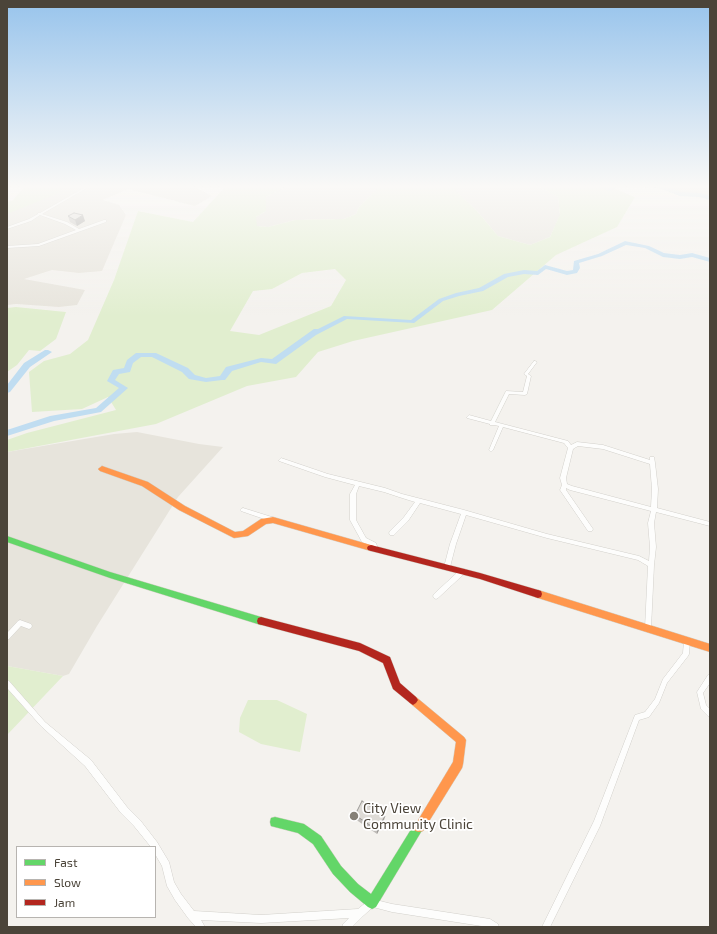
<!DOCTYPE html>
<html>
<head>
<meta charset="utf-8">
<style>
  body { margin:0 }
  #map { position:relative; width:717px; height:934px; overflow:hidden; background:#f4f2ee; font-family:"Exo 2",sans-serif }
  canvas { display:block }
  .frame { position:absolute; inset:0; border:8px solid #4b4439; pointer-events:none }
  .legend { position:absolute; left:16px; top:846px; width:140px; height:72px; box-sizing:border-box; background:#fff; border:1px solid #b7b4b0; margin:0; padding:5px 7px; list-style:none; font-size:12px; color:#4b4439 }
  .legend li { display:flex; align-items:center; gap:8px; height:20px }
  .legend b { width:20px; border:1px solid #b7b4b0 }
</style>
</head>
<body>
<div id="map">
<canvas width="717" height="934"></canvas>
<div class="frame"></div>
<ul class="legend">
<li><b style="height:5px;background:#63d668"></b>Fast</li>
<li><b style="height:5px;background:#ff974d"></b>Slow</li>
<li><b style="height:5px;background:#b3261e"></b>Jam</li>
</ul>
</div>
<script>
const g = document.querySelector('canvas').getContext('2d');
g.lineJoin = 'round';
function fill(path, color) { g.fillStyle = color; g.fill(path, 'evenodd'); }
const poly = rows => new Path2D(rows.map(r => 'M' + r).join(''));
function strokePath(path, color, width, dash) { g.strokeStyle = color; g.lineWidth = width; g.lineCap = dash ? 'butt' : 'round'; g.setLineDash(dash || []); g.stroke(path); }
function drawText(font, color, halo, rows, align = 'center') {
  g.font = font + ' "Exo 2",sans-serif'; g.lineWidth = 3.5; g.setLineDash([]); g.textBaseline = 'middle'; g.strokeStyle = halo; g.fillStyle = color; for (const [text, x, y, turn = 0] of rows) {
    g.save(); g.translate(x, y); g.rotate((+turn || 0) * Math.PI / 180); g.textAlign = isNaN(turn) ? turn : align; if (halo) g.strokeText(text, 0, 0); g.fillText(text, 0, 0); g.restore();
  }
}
fill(poly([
  [64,185,191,185,212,196,195,206,128,189,103,200,119,205,126,215,102,271,79,273,52,270,24,279,85,290,77,305,59,307,16,304,7,305,7,211],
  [297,185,381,185,359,207,356,214,344,219,295,220,268,227,256,226,256,217,266,211,266,197,285,187],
  [453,185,536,185,558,197,560,215,550,237,530,245,498,236,477,211,451,187],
  [648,185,710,185,710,199,683,195],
  [137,432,199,444,223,447,178,497,97,626,69,674,63,676,7,666,7,452,114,434]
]), '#e7e4dc');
fill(poly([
  [26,185,64,185,59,193,7,214,7,202,13,200],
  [227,185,297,185,285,187,266,197,266,211,256,217,257,226,268,227,295,220,344,219,356,214,359,207,381,185,453,185,452,187,477,211,498,236,530,245,550,237,560,214,558,197,536,185,606,185,635,197,617,227,556,255,492,310,353,341,318,352,296,377,247,386,156,424,7,452,7,440,27,433,116,410,108,397,82,409,32,412,29,372,44,361,70,354,88,340,114,280,138,211,193,222],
  [335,269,346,280,331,306,259,335,230,331,253,291,272,289,302,273],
  [16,307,66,312,56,339,40,351,29,350,17,365,7,372,7,308],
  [7,666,63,676,7,735],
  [248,700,277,700,307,714,300,752,261,744,239,732,240,718]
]), '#e1eecf');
fill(poly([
  [590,185,599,185,609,187,615,185,662,185,681,192,700,193,710,196,710,200,700,197,680,196,659,188,621,186,610,191,590,185],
  [625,241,649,246,664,253,680,255,692,253,710,258,710,262,692,257,680,259,663,257,645,248,626,245,602,256,579,263,580,268,577,273,567,275,546,269,538,275,524,274,508,277,483,291,459,296,443,301,414,323,347,319,316,335,276,364,261,362,232,371,225,380,222,380,206,382,189,379,182,372,152,357,141,357,133,363,130,372,119,374,115,380,128,388,101,412,54,421,7,436,7,430,50,416,96,408,119,388,107,381,113,370,124,368,127,360,136,353,156,353,188,368,195,375,206,378,220,376,226,367,261,358,272,359,314,329,318,329,344,316,411,320,439,299,456,293,479,288,504,274,524,270,537,271,545,265,567,271,573,270,574,261,598,254,625,241],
  [45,350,48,350,52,352,30,367,10,392,7,393,7,385,24,363,45,350]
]), '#c0ddf1');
const street = poly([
  [89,185,92,185,42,214,67,222,79,229,104,220,106,220,106,222,39,246,7,248,7,246,38,244,76,230,65,224,40,215,31,221,7,229,7,227,29,219,38,214,38,213,40,213,89,185],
  [534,361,535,361,537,362,528,374,531,376,527,394,525,395,509,394,495,422,568,441,571,445,577,442,603,445,650,460,650,457,654,457,655,463,658,489,657,508,710,522,710,526,656,512,654,523,656,547,654,565,651,628,650,630,648,631,646,630,645,628,648,566,638,560,547,538,466,515,456,544,450,567,449,569,445,569,444,567,450,544,461,514,420,503,408,521,394,535,390,535,389,533,390,531,404,517,415,502,399,497,384,492,359,486,356,494,356,520,366,538,376,543,378,549,377,551,373,551,372,546,362,542,350,520,350,494,355,485,325,477,279,461,279,460,281,458,328,474,385,488,402,494,464,510,547,534,639,556,649,561,650,547,648,523,651,511,570,490,566,488,566,490,593,529,592,531,588,531,560,490,562,485,560,478,568,448,564,443,503,427,493,450,491,452,489,450,499,426,494,425,490,425,490,424,467,418,467,417,469,415,491,421,506,391,523,392,527,376,524,374,534,361],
  [578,446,603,449,650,464,652,489,651,507,572,486,567,484,566,478,573,449,578,446],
  [243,508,275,518,276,520,275,522,273,522,241,511,240,510,241,509,243,508],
  [461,569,465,569,466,571,465,573,438,598,436,599,434,598,433,596,434,594,461,569],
  [20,620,31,624,32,626,31,628,29,629,21,626,9,639,7,640,7,633,18,621,20,620],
  [687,638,689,639,690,641,689,654,688,656,667,683,659,703,649,717,639,720,600,826,550,927,542,927,594,821,635,715,645,712,655,699,663,679,683,653,684,641,685,639,687,638],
  [710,674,710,683,703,693,706,705,710,709,710,717,708,716,701,709,697,692,708,675,710,674],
  [7,680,9,681,45,722,91,760,127,807,140,820,157,842,169,862,174,882,181,894,194,911,261,915,358,909,369,900,372,899,392,904,490,919,498,924,499,927,488,927,392,912,373,907,363,916,352,927,342,927,343,924,349,918,261,923,201,920,205,927,196,927,188,918,175,900,167,886,162,866,155,854,155,847,151,847,134,826,121,813,85,766,41,726,7,688,7,680]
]);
const fast = poly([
  [7,536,110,572,261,617,264,618,265,621,264,624,261,625,110,578,7,542,7,536],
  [275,817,304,824,321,836,341,866,358,884,371,894,415,823,419,822,423,823,424,827,376,907,372,909,368,907,350,892,333,874,313,844,298,833,271,826,270,822,271,818,275,817]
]);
const slow = poly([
  [102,466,148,482,185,506,235,532,243,531,261,519,273,517,371,545,374,546,375,548,374,550,371,551,273,523,266,524,248,536,234,538,179,510,142,486,100,471,98,469,102,466],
  [538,590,710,644,710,652,535,597,534,594,535,591,538,590],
  [413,695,416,697,464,737,466,740,463,764,462,768,423,831,419,832,415,831,414,827,453,762,456,742,410,703,408,700,410,697,413,695]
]);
const jam = poly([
  [371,545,480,573,538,590,541,591,542,594,541,597,538,598,480,579,371,551,368,550,367,548,368,546,371,545],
  [261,617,360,643,390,657,400,683,416,697,418,700,416,703,413,705,410,703,393,689,383,663,359,651,258,624,257,621,258,618,261,617]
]);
strokePath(street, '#d2d0cb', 1);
strokePath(fast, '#d3cfc5', 1);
strokePath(slow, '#d3cfc5', 1);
strokePath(jam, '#d3cfc5', 1);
fill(street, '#fdfdfc');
fill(fast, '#63d668');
fill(slow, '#ff974d');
fill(jam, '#b3261e');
fill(poly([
  [68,216,85,221,77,226,70,222],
  [355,815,384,820,377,834,355,819]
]), '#bfbcb8');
fill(poly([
  [83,215,85,221,77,226,75,220],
  [385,816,384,820,377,834,377,830]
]), '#9b9996');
const building = poly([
  [74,213,83,215,75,220,68,216,74,213],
  [362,801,385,816,377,830,355,815,362,801]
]);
fill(building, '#dedbd6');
strokePath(building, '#9b9996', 1);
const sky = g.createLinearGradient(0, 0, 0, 316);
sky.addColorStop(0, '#98c4ec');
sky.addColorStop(0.59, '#faf9f7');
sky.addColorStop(1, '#faf9f700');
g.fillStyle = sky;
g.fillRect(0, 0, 717, 316);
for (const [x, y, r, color] of [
  [354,816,5,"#868178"]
]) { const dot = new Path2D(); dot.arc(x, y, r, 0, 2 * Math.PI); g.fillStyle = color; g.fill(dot); strokePath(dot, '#fff', 1.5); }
drawText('14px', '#4b4439', '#fff', [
  ["City View",363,808],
  ["Community Clinic",363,824]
], 'left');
</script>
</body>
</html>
